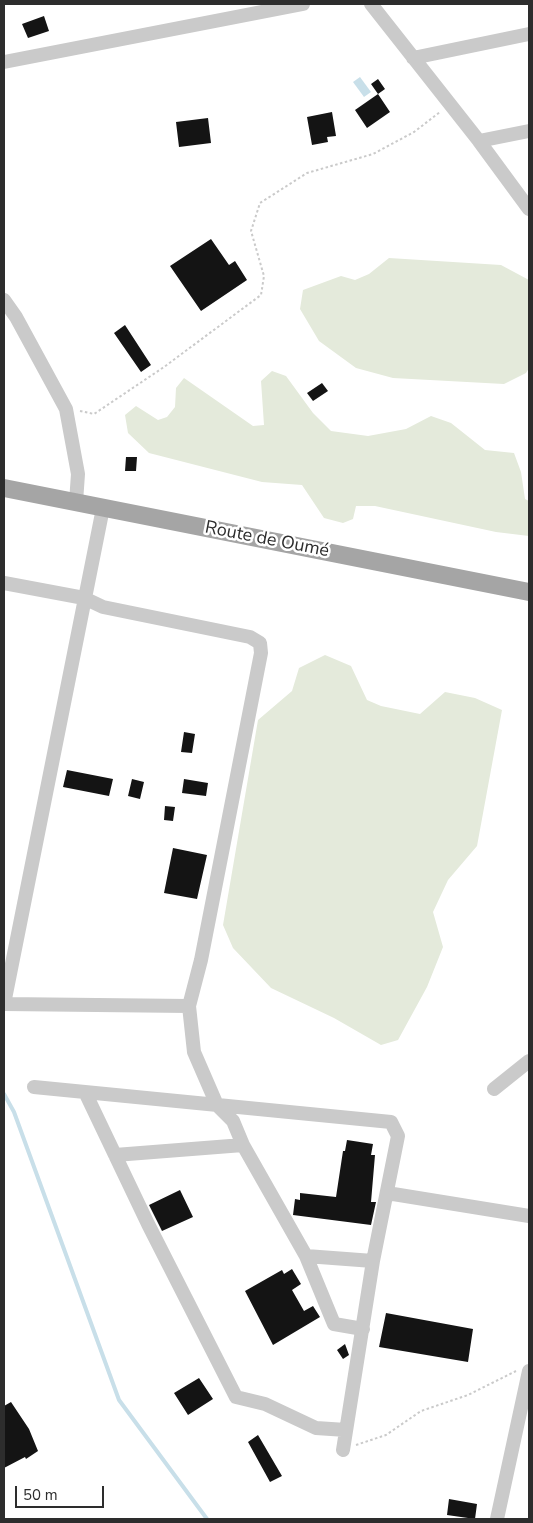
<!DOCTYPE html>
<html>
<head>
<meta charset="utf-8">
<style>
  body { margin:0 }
  #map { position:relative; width:533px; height:1523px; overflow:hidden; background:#fff; font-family:"Nunito Sans",sans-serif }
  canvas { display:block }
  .frame { position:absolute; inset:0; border:5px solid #2d2d2d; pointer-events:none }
  .scale { position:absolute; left:15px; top:1486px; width:89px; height:22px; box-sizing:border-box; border:2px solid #2d2d2d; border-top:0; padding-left:6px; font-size:15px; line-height:18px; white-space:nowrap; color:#2d2d2d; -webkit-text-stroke:4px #fff; paint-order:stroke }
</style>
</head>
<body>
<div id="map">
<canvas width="533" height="1523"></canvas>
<div class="frame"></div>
<div class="scale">50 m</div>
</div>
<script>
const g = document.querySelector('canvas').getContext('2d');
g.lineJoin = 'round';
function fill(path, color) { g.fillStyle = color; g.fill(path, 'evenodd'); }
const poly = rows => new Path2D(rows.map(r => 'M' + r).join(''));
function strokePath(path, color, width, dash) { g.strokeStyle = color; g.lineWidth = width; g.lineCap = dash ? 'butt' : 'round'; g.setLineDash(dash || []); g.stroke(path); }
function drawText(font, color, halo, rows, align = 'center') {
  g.font = font + ' "Nunito Sans",sans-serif'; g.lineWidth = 5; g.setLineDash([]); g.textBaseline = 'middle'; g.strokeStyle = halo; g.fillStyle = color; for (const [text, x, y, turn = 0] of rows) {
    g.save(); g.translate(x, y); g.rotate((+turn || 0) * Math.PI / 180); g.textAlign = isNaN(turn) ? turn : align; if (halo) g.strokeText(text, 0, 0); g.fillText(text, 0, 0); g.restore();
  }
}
fill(poly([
  [389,258,501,265,529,280,529,368,526,373,504,384,393,378,356,368,319,341,300,309,303,290,341,276,355,280,369,274],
  [272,371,286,376,313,413,331,431,368,436,406,429,431,416,451,423,485,450,514,453,521,472,525,499,529,501,529,536,496,532,375,506,356,506,353,519,343,523,324,518,302,485,262,482,149,453,128,433,125,415,136,406,158,420,167,417,175,407,176,388,184,378,253,426,264,425,261,381],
  [325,655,351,666,367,700,381,706,420,714,445,692,475,698,502,710,477,846,448,880,433,912,443,947,427,987,398,1040,381,1045,334,1018,271,988,233,948,223,925,258,720,292,691,299,668]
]), '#e4eadb');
fill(poly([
  [360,77,371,92,364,97,353,82]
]), '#c8dfe9');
strokePath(poly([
  [4,1094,14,1112,119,1400,207,1519]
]), '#c8dfe9', 4);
fill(poly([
  [44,16,49,31,28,38,22,24],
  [378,79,385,89,378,94,371,84],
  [378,94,390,112,367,128,355,110],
  [332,112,336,136,327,137,328,142,312,145,307,117],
  [208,118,211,143,179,147,176,122],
  [211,239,229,265,235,261,247,280,201,311,170,266],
  [125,325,151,365,141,372,114,333],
  [322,383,328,391,313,401,307,393],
  [126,457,137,457,136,471,125,471],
  [184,732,195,734,192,753,181,752],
  [67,770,113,779,109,796,63,787],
  [132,779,144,782,140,799,128,796],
  [184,779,208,783,206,796,182,793],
  [165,806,175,807,173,821,164,820],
  [173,848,207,855,197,899,164,893],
  [347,1140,373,1144,371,1155,375,1155,371,1202,376,1202,371,1225,293,1215,295,1199,300,1200,300,1193,336,1197,343,1151,345,1151],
  [180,1190,193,1217,162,1231,149,1205],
  [292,1269,301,1284,292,1290,304,1311,313,1306,320,1317,273,1345,245,1291,282,1270,284,1274],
  [386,1313,473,1329,468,1362,379,1347],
  [345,1344,349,1355,343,1359,337,1350],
  [199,1378,213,1399,188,1415,174,1393],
  [11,1402,29,1429,38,1451,26,1459,25,1457,4,1468,4,1406],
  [258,1435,282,1476,270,1482,248,1442],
  [449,1499,477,1504,475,1519,447,1515]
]), '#141414');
strokePath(poly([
  [80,411,94,414,164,367,261,295,264,276,251,231,260,203,307,173,373,154,414,132,440,112],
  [356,1445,386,1435,421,1411,468,1395,516,1371]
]), '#cacaca', 2, [2.5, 2.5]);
strokePath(poly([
  [371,4,479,141,529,209],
  [413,58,529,34],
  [4,62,303,4],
  [479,141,529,131],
  [4,300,16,317,66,409,78,474,76,502],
  [4,583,84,598,103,607,250,637,260,643,261,653,201,960,189,1006,194,1052,217,1105,233,1121,243,1145,306,1256,334,1324,363,1329],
  [4,1004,103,508],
  [4,1004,189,1006],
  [34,1087,391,1122,398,1136,373,1261,343,1450],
  [494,1089,529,1061],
  [85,1092,148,1224,236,1397,265,1404,316,1428,346,1430],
  [115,1155,243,1145],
  [387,1193,529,1216],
  [306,1256,373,1261],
  [497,1519,529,1371]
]), '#cacaca', 14);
strokePath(poly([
  [4,488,529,592]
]), '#a5a5a5', 18);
drawText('18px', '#2d2d2d', '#fff', [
  ["Route de Oumé",267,540,11]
]);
</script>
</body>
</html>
